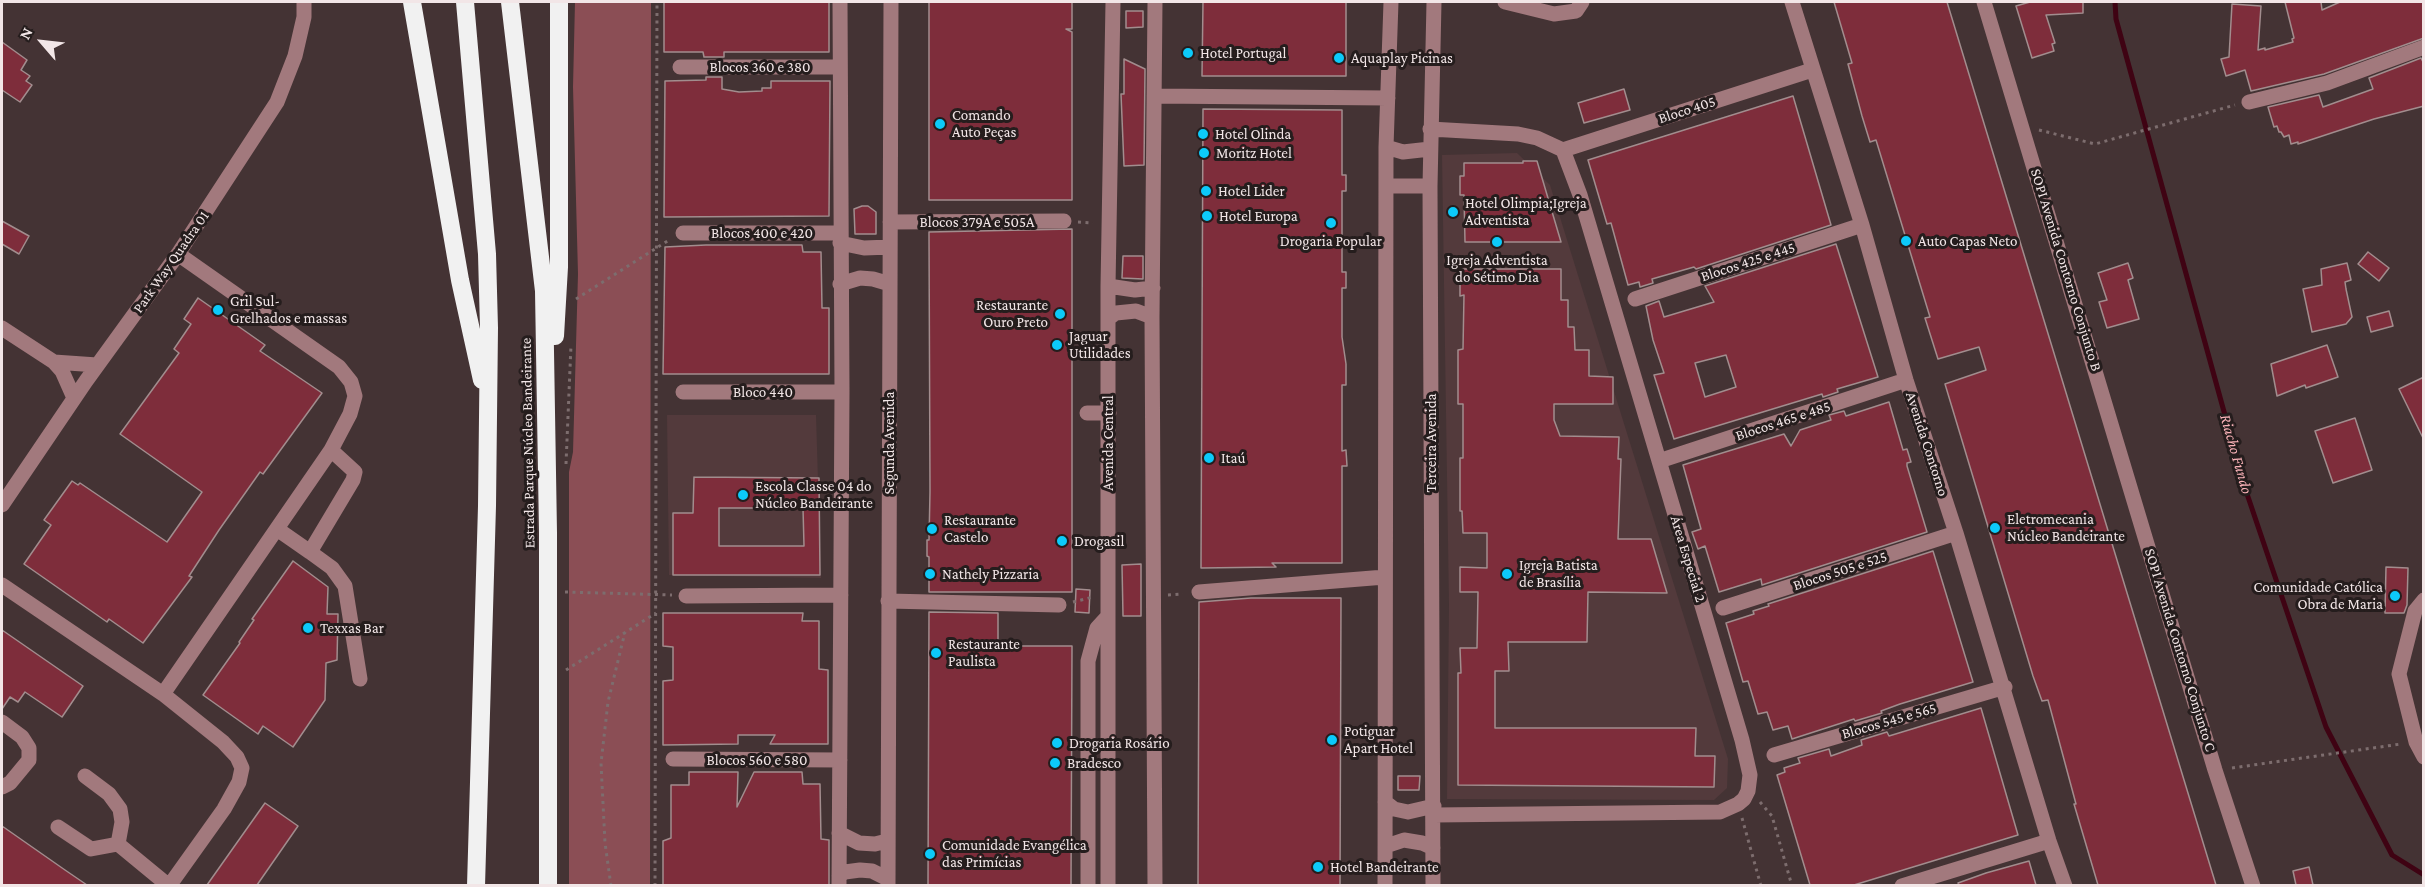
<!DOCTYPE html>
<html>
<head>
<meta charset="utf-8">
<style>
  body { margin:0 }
  #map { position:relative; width:2425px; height:887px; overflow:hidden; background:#443334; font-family:"Crimson Pro",serif }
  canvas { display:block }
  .frame { position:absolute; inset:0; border:3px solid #f2e6e7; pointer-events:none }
  .north { position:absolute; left:12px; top:12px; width:60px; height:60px; -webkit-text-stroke:4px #251d1d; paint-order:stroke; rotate:298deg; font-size:16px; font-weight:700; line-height:24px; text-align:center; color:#f2e6e7 }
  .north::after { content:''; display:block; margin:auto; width:21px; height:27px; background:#f2e6e7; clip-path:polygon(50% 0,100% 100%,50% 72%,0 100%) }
</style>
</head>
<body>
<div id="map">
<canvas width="2425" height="887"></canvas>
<div class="frame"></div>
<div class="north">N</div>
</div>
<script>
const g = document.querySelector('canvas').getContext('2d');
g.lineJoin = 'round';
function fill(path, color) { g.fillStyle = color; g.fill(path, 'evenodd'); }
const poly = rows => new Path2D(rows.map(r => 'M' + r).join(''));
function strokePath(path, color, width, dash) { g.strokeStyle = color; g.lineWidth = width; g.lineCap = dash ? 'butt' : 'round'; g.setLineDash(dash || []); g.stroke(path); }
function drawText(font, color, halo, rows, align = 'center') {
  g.font = font + ' "Crimson Pro",serif'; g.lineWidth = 6; g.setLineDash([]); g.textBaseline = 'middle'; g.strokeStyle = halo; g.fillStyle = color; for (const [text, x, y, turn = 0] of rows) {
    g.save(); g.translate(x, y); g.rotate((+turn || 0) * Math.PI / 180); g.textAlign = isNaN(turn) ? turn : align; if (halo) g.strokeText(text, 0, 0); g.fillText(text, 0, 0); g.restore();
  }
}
fill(poly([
  [1517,153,1550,185,1728,759,1727,788,1714,800,1447,799,1449,605,1442,155],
  [667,415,816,415,821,578,669,575]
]), '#533a3c');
fill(poly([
  [575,2,651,2,650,885,569,885,569,472,573,452,578,274,573,87]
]), '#8b4e55');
strokePath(poly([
  [2115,2,2116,19,2245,488,2326,727,2392,855,2424,875]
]), '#3f0313', 5);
const building = poly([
  [664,2,829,2,829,52,724,52,724,57,704,57,703,52,664,52,664,2],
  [929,2,1072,2,1072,29,1066,29,1072,32,1072,200,929,200,929,2],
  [1203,2,1346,2,1346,76,1202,76,1203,2],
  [1834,2,1947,2,2216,885,2098,885,2074,804,2076,804,2048,700,2042,701,2033,676,1945,384,1986,370,1979,347,1938,359,1925,318,1930,317,1876,140,1870,142,1862,116,1848,64,1852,63,1834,2],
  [2030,2,2083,2,2083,13,2046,15,2055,43,2052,44,2054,51,2032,58,2016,6,2030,2],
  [2285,2,2321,2,2322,10,2340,2,2424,2,2424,38,2324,74,2251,91,2245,70,2226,76,2221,59,2229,57,2232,4,2261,6,2258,50,2265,48,2265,50,2293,42,2292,39,2294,38,2285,2],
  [1126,11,1143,11,1143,27,1126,28,1126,11],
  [2,42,27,60,21,70,30,76,26,81,32,85,20,102,2,90,2,42],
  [2421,58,2424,64,2424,106,2374,119,2298,144,2298,142,2291,144,2289,135,2284,137,2281,132,2279,132,2277,126,2274,127,2268,107,2319,95,2323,107,2373,89,2369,78,2421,58],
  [1124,59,1145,69,1144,165,1124,166,1121,94,1124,94,1124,59],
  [706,77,722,77,722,89,739,92,762,91,762,88,771,88,771,81,830,81,829,216,664,217,665,81,706,80,706,77],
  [1624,89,1630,110,1584,123,1578,103,1624,89],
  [1793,96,1831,225,1696,269,1694,267,1652,279,1653,283,1640,287,1639,282,1628,285,1611,223,1607,224,1588,160,1793,96],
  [1203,109,1342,110,1342,175,1346,175,1346,191,1342,191,1342,272,1346,272,1346,288,1342,288,1342,337,1346,364,1346,385,1342,385,1342,451,1346,450,1347,466,1342,466,1342,563,1272,563,1276,567,1201,568,1203,109],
  [1523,161,1537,161,1561,242,1465,242,1464,195,1460,195,1460,176,1464,176,1464,163,1523,163,1523,161],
  [862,206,868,206,876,212,876,234,855,234,854,209,862,206],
  [2,221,29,236,19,254,2,244,2,221],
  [1072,229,1072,592,929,592,929,557,927,556,927,540,929,540,930,492,929,232,1072,229],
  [1836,244,1878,377,1837,389,1838,392,1823,397,1822,394,1674,439,1654,375,1664,373,1653,340,1646,306,1659,301,1664,317,1714,302,1705,286,1836,244],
  [1726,355,1736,387,1705,397,1695,363,1726,355],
  [706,245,802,245,803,252,821,252,822,308,829,308,829,374,663,374,665,247,706,245],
  [2368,252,2389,268,2379,281,2358,264,2368,252],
  [1123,256,1143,256,1143,279,1122,278,1123,256],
  [2128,263,2133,278,2128,280,2139,319,2107,328,2099,302,2107,300,2098,273,2128,263],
  [2347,263,2351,280,2345,282,2346,289,2352,317,2346,324,2312,332,2303,289,2322,285,2321,269,2347,263],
  [1460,269,1561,269,1561,300,1568,300,1568,327,1574,327,1575,350,1589,350,1589,376,1613,377,1613,404,1554,404,1554,420,1560,436,1619,437,1618,459,1621,459,1618,539,1651,539,1667,593,1588,592,1587,642,1508,642,1509,671,1495,671,1495,728,1696,728,1695,756,1715,756,1714,787,1458,785,1458,673,1461,673,1460,648,1477,648,1478,592,1460,592,1460,567,1487,568,1487,533,1463,533,1462,511,1460,511,1460,458,1463,458,1463,404,1458,404,1458,350,1463,349,1464,295,1460,296,1460,269],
  [198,298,265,345,260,351,322,393,263,474,260,472,219,530,189,576,192,577,143,643,109,619,107,622,24,564,51,525,44,520,72,481,78,485,80,483,167,542,202,492,120,434,179,353,174,349,191,324,184,319,198,298],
  [2389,311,2393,326,2371,332,2367,317,2389,311],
  [2327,345,2338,377,2306,388,2305,385,2277,396,2271,364,2327,345],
  [2424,377,2424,440,2399,389,2424,377],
  [1889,402,1903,450,1907,449,1911,462,1907,463,1907,466,1927,532,1762,585,1761,579,1719,592,1705,546,1698,549,1692,532,1701,529,1683,465,1784,434,1791,446,1800,430,1831,420,1829,415,1844,411,1846,416,1889,402],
  [2355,418,2372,470,2333,483,2315,431,2355,418],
  [694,477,819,478,820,575,673,575,673,513,693,513,694,477],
  [719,508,803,508,804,546,719,546,719,508],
  [1933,551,1973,682,1900,704,1881,711,1882,713,1855,721,1854,719,1792,739,1788,726,1773,730,1767,712,1758,714,1748,681,1743,682,1726,623,1754,614,1753,611,1769,606,1768,604,1933,551],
  [293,561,328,587,327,614,338,614,337,660,326,663,325,700,293,747,263,726,258,734,203,695,240,643,239,642,254,620,252,619,293,561],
  [1141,564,1141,616,1123,616,1122,565,1141,564],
  [2386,567,2408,568,2407,605,2404,613,2385,613,2386,567],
  [1076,589,1090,590,1089,613,1075,612,1076,589],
  [1251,598,1341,598,1340,885,1198,885,1199,602,1251,598],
  [929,612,998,613,998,646,1072,646,1071,885,928,885,929,612],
  [663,613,803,613,802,621,819,621,819,669,828,670,828,744,770,744,775,735,738,735,738,744,663,745,663,681,673,680,673,647,663,646,663,613],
  [2,630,83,686,62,717,25,692,18,702,10,697,2,709,2,630],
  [1981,708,2018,835,1854,885,1810,885,1777,775,1785,772,1784,768,1800,763,1798,758,1829,749,1831,756,1862,745,1861,740,1887,732,1889,736,1981,708],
  [689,772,738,772,737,807,754,772,802,772,803,784,820,784,821,839,829,840,829,885,663,885,663,841,671,838,671,785,689,785,689,772],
  [1398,776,1420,776,1419,790,1398,790,1398,776],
  [265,803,298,826,257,885,207,885,265,803],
  [2,826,65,870,87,885,2,885,2,826],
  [2029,861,2036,885,1959,885,1958,883,1986,873,2029,861],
  [2309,867,2313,885,2296,885,2293,871,2309,867]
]);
fill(building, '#7e2d3b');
strokePath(building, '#a28d8e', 1.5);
strokePath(poly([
  [2039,130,2095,144,2235,105],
  [1078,222,1093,223],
  [576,299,669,240],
  [566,464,571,345],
  [565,592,672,595],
  [1168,595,1183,594],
  [1073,602,1093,597],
  [566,670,656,613],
  [2232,768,2401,744],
  [1760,802,1772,816,1792,886],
  [1742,818,1761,886],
  [611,886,605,843,601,763,608,702,625,632],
  [655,886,657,2]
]), '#7d6d6e', 3, [3, 4.5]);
strokePath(poly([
  [1505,2,1554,14,1576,11,1582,2],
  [1792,2,1862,225,1906,380,1956,533,2049,841,2065,886],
  [1984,2,2215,770,2253,886],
  [680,67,840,67],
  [1154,96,1388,98],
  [2249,102,2327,83,2424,47],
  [1430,129,1518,134,1537,138,1563,150,1580,195,1742,740,1750,775,1748,791,1744,799,1738,804,1720,812,1434,815],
  [1386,147,1403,152,1430,149],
  [1563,150,1812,70],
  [1387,186,1430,186],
  [890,222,1064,221],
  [683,233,840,233],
  [840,243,864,248,890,247],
  [840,284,860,278,873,279,890,284],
  [1108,286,1135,290,1153,288],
  [1635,299,1862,225],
  [1109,318,1116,313,1136,311,1152,317],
  [2,328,54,362,62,371,74,398],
  [54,362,97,365],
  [683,392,842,392],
  [1087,413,1109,413],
  [1659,461,1906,380],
  [2,505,86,381,178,254,277,102,295,56,304,17,304,2],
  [277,529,310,552,353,480,355,472,331,450],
  [310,552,332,568,345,586,360,679],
  [2,585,163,694,223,742,237,757,242,768,239,782,224,809,169,886],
  [1199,592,1385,577],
  [686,596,841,595],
  [2424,600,2415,611,2399,674,2416,742,2424,757],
  [888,601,1059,605],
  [1723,608,1956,533],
  [163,694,331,450,350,414,355,396,351,382,339,367,178,254],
  [2,722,22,737,29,748,29,760,10,783,2,787],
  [1774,755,2005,687],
  [673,759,840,760],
  [85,776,109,794,120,809,122,822,118,844],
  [1385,802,1394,809,1408,812,1434,806],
  [58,827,91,849,118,844,169,886],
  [839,833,859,843,875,844,887,841],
  [1386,846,1404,840,1422,843,1433,848],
  [839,876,845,872,860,870,872,871,888,879],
  [839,886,842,392,840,2],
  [888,886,891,2],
  [1088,886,1088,661,1097,628,1108,616],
  [1108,886,1108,286,1113,2],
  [1155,886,1152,317,1155,2],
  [1385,886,1386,147,1391,2],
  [1433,886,1430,186,1434,2],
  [1902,886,2049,841]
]), '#a2797d', 15);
strokePath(poly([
  [412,2,460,280,482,380],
  [465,2,487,254,489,328,487,506,476,886],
  [510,2,544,291,548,533,548,886],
  [555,336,559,267,559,2]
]), '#f1f1f1', 18);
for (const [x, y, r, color] of [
  [1188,53,6,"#0ccafa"],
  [1339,58,6,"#0ccafa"],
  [940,124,6,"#0ccafa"],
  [1203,134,6,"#0ccafa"],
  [1204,153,6,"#0ccafa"],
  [1206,191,6,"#0ccafa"],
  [1453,212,6,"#0ccafa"],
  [1207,216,6,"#0ccafa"],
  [1331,223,6,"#0ccafa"],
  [1906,241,6,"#0ccafa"],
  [1497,242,6,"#0ccafa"],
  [218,310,6,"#0ccafa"],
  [1060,314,6,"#0ccafa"],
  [1057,345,6,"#0ccafa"],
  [1209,458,6,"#0ccafa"],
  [743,495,6,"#0ccafa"],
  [1995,528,6,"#0ccafa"],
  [932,529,6,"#0ccafa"],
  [1062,541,6,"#0ccafa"],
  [930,574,6,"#0ccafa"],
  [1507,574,6,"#0ccafa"],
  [2395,596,6,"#0ccafa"],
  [308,628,6,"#0ccafa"],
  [936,653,6,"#0ccafa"],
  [1332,740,6,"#0ccafa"],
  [1057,743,6,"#0ccafa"],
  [1055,763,6,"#0ccafa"],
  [930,854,6,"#0ccafa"],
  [1318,867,6,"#0ccafa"]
]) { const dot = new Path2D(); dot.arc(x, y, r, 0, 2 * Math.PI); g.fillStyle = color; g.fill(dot); strokePath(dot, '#251d1d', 2); }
drawText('15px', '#f2e6e7', '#251d1d', [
  ["Hotel Portugal",1200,53],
  ["Aquaplay Picinas",1351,58],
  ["Comando",952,115],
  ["Auto Peças",952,132],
  ["Hotel Olinda",1215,134],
  ["Moritz Hotel",1216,153],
  ["Hotel Lider",1218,191],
  ["Hotel Olimpia;Igreja",1465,203],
  ["Adventista",1465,220],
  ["Hotel Europa",1219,216],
  ["Drogaria Popular",1331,241,"center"],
  ["Auto Capas Neto",1918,241],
  ["Igreja Adventista",1497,260,"center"],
  ["do Sétimo Dia",1497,277,"center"],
  ["Gril Sul-",230,301],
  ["Grelhados e massas",230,318],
  ["Restaurante",1048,305,"right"],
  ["Ouro Preto",1048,322,"right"],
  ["Jaguar",1069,336],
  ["Utilidades",1069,353],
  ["Itaú",1221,458],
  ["Escola Classe 04 do",755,486],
  ["Núcleo Bandeirante",755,503],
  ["Eletromecania",2007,519],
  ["Núcleo Bandeirante",2007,536],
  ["Restaurante",944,520],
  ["Castelo",944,537],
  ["Drogasil",1074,541],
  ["Igreja Batista",1519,565],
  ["de Brasília",1519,582],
  ["Nathely Pizzaria",942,574],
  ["Comunidade Católica",2383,587,"right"],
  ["Obra de Maria",2383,604,"right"],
  ["Texxas Bar",320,628],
  ["Restaurante",948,644],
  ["Paulista",948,661],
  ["Potiguar",1344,731],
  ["Apart Hotel",1344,748],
  ["Drogaria Rosário",1069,743],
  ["Bradesco",1067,763],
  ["Comunidade Evangélica",942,845],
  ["das Primícias",942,862],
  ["Hotel Bandeirante",1330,867]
], 'left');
drawText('15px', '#f2e6e7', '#251d1d', [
  ["Blocos 360 e 380",760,67],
  ["Bloco 405",1687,110,-18],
  ["Blocos 379A e 505A",977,222],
  ["Blocos 400 e 420",762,233],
  ["Park Way Quadra 01",171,262,-55],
  ["Blocos 425 e 445",1748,262,-18],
  ["SOPI Avenida Contorno Conjunto B",2066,270,73],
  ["Bloco 440",763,392],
  ["Blocos 465 e 485",1783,421,-18],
  ["Estrada Parque Núcleo Bandeirante",528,443,-91],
  ["Segunda Avenida",889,443,-90],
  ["Avenida Central",1108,443,-90],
  ["Terceira Avenida",1431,443,-90],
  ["Avenida Contorno",1927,444,72],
  ["Área Especial 2",1688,559,73],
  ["Blocos 505 e 525",1840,571,-18],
  ["SOPI Avenida Contorno Conjunto C",2180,650,73],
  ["Blocos 545 e 565",1889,721,-16],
  ["Blocos 560 e 580",757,760]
]);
drawText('italic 16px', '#fab2b8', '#251d1d', [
  ["Riacho Fundo",2236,454,74]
]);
</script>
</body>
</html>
